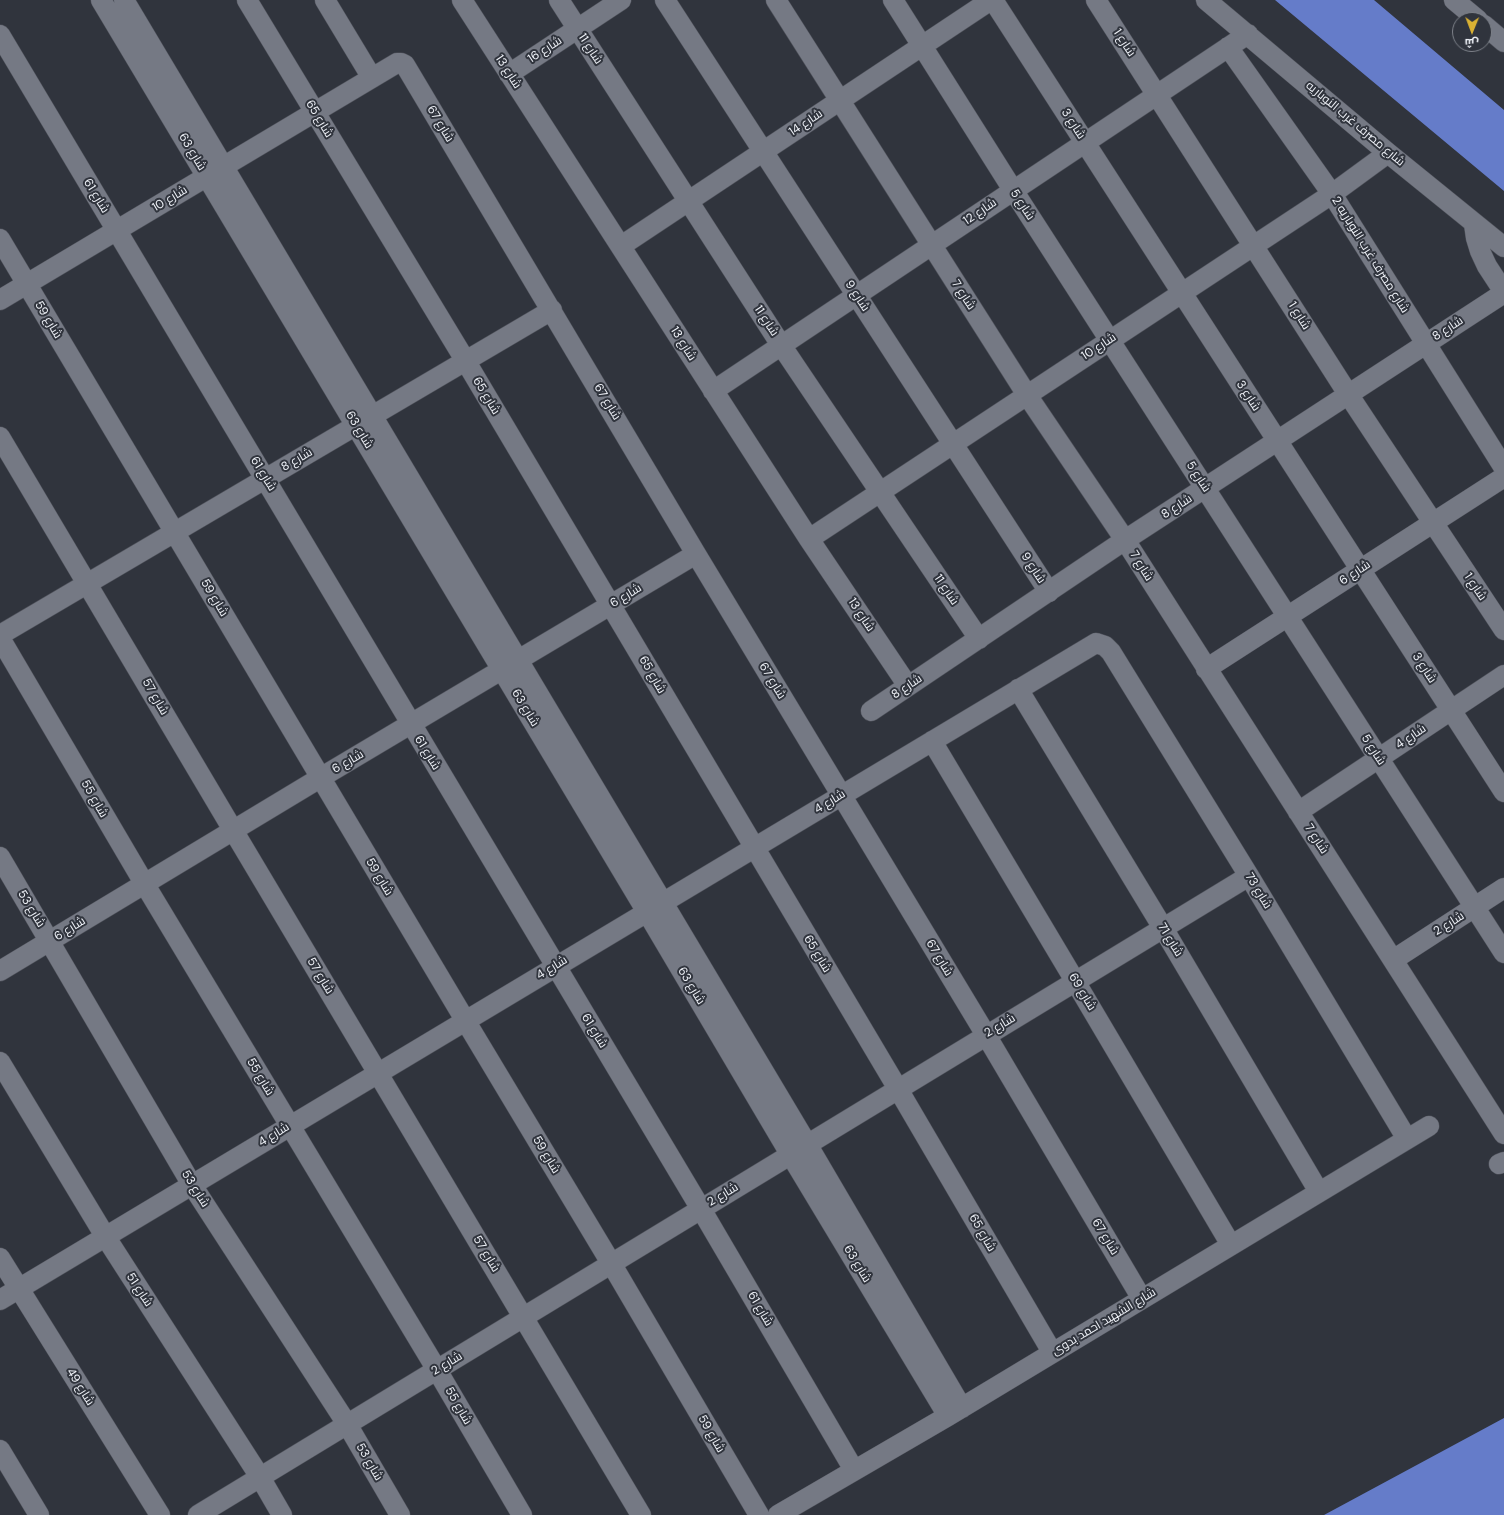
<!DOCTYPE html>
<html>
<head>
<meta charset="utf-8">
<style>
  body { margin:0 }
  #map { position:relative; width:1504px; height:1515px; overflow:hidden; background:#30343d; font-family:"DM Sans",Cairo,sans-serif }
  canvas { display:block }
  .north { position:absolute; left:1452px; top:12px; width:40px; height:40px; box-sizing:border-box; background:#30343d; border:1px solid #7d8189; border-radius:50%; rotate:181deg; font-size:11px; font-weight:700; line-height:16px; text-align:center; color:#f1f4fa }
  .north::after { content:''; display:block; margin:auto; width:14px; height:18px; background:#dbb233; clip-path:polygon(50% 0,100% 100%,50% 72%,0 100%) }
</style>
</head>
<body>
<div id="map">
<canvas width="1504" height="1515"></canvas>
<div class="north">ش</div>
</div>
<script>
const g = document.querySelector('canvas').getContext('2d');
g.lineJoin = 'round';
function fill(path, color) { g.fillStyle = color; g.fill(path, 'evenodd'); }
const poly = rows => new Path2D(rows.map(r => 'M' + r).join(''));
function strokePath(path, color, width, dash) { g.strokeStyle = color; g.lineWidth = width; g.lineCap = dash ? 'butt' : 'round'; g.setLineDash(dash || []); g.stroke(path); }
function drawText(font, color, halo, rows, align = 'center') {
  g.font = font + ' "DM Sans",Cairo,sans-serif'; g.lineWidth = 4; g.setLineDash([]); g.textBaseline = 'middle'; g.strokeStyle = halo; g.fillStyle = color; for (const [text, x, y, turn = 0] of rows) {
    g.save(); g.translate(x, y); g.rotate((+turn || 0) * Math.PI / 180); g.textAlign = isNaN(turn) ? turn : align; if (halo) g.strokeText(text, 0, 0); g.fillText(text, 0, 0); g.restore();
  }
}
fill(poly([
  [1275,0,1374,0,1504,110,1504,191],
  [1504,1418,1504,1515,1324,1515]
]), '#657cc9');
const minor = poly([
  [101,0,647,912,790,1154,948,1416],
  [124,0,807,1144,962,1408],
  [247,0,465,360,898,1089,1052,1352],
  [325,0,372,78],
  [462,0,809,539,908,686],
  [559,0,781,345,979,639],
  [665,0,1049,592],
  [776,0,1027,395,1125,540,1504,1134],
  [893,0,1013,190,1504,953],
  [993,0,1504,792],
  [1096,0,1348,394,1504,630],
  [1206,0,1388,153,1504,247],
  [1454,0,1478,20],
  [1484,25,1504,42],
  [0,35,701,1209,854,1470],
  [1228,47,1332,194,1504,468],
  [509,74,621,0],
  [1474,224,1476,238,1480,251,1487,266,1504,292],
  [0,239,465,1020,611,1263,759,1515],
  [621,246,991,0],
  [0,300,397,63,401,63,405,65,696,554,986,1035,1142,1299],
  [713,391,1248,34],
  [0,437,233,830,641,1515],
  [809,539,1332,194,1388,153],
  [0,635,552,310],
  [0,638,144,883,437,1370,522,1515],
  [1206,669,1504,477],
  [1018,689,1163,928,1319,1192],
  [871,711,1125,540,1504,293],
  [932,741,1075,981,1231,1245],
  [1298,812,1504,675],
  [0,857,192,1185,347,1424,400,1515],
  [1393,960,1504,888],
  [0,971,320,778,696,554],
  [0,1062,105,1236,260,1477,282,1515],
  [1499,1164,1504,1162],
  [0,1258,160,1515],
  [0,1300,1096,643,1105,646,1111,652,1249,876,1407,1139],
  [0,1450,39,1515],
  [198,1515,1249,876],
  [778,1515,948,1416,1429,1126]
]);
strokePath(minor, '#50535c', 21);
strokePath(minor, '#757984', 20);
drawText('12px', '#f1f4fa', '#30343d', [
  ["شارع 1",1124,43,57],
  ["شارع 11",590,49,57],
  ["شارع 16",545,50,-33],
  ["شارع 13",508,72,57],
  ["شارع 65",319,119,59],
  ["شارع 14",806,123,-34],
  ["شارع 67",440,124,59],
  ["شارع 3",1073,124,57],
  ["شارع مصرف غرب النوباريه",1355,124,40],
  ["شارع 63",192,152,59],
  ["شارع 61",96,196,59],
  ["شارع 10",170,199,-31],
  ["شارع 5",1022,205,57],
  ["شارع 12",980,212,-34],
  ["شارع مصرف غرب النوباريه 2",1370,255,58],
  ["شارع 7",963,295,57],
  ["شارع 9",857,296,57],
  ["شارع 1",1299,316,58],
  ["شارع 59",48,320,59],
  ["شارع 11",766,321,57],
  ["شارع 8",1448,329,-33],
  ["شارع 13",683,344,58],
  ["شارع 10",1099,347,-33],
  ["شارع 65",486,396,59],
  ["شارع 3",1248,396,57],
  ["شارع 67",607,402,59],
  ["شارع 63",359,430,59],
  ["شارع 8",297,460,-30],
  ["شارع 61",263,474,59],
  ["شارع 5",1198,477,57],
  ["شارع 8",1177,507,-33],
  ["شارع 7",1141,566,58],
  ["شارع 9",1033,568,57],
  ["شارع 6",1355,573,-33],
  ["شارع 1",1475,587,56],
  ["شارع 11",946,590,56],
  ["شارع 6",626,596,-31],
  ["شارع 59",214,598,59],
  ["شارع 13",861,615,56],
  ["شارع 3",1424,668,57],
  ["شارع 65",652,675,60],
  ["شارع 67",772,681,59],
  ["شارع 8",907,687,-34],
  ["شارع 57",155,697,60],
  ["شارع 63",525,708,59],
  ["شارع 4",1411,737,-34],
  ["شارع 5",1373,750,57],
  ["شارع 61",427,753,59],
  ["شارع 6",348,762,-30],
  ["شارع 55",94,799,60],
  ["شارع 4",830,802,-31],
  ["شارع 7",1316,839,57],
  ["شارع 59",379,877,59],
  ["شارع 73",1258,891,59],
  ["شارع 53",31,909,59],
  ["شارع 2",1449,924,-32],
  ["شارع 6",70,929,-32],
  ["شارع 71",1170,940,59],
  ["شارع 65",817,954,59],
  ["شارع 67",939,958,59],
  ["شارع 4",552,968,-31],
  ["شارع 57",320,976,59],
  ["شارع 63",691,986,59],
  ["شارع 69",1082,992,59],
  ["شارع 2",1000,1026,-31],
  ["شارع 61",594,1031,59],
  ["شارع 55",260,1077,59],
  ["شارع 4",274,1135,-31],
  ["شارع 59",546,1155,59],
  ["شارع 53",195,1189,58],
  ["شارع 2",723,1195,-31],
  ["شارع 65",982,1233,60],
  ["شارع 67",1105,1237,59],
  ["شارع 57",486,1254,59],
  ["شارع 63",857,1264,59],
  ["شارع 51",139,1290,57],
  ["شارع 61",760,1309,60],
  ["شارع الشهيد احمد بدوى",1104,1322,-31],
  ["شارع 2",447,1364,-31],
  ["شارع 49",80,1387,58],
  ["شارع 55",458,1406,60],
  ["شارع 59",711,1434,60],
  ["شارع 53",369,1462,60]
]);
</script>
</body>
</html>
